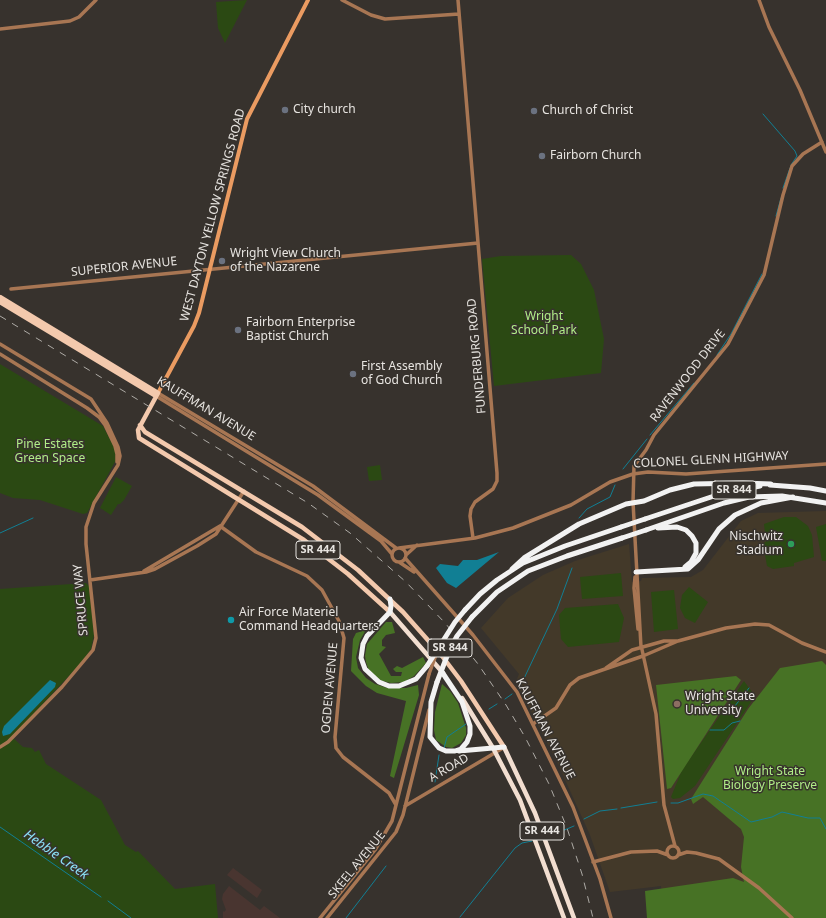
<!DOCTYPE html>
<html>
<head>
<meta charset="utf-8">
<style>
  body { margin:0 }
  canvas { display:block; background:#37322d }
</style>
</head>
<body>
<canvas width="826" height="918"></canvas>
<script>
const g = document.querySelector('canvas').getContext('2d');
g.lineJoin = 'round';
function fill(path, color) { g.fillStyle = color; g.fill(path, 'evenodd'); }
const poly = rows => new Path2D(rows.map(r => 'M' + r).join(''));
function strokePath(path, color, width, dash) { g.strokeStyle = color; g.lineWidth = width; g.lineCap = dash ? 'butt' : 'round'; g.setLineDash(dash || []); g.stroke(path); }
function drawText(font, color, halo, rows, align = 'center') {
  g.font = font + ' "Noto Sans",sans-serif'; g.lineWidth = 3; g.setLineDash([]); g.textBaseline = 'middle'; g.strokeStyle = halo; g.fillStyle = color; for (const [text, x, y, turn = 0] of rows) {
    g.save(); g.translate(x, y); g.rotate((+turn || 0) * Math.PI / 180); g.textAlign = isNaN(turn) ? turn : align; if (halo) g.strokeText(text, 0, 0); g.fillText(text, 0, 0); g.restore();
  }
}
fill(poly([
  [233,868,262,890,257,898,227,875],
  [229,886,260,910,264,906,280,918,223,918,223,911,224,912,226,910,222,899,223,894]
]), '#493530');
fill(poly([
  [826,511,826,918,664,918,661,886,610,892,590,835,558,764,516,682,519,674,481,628,508,598,543,575,575,561,629,544,632,582,641,581,642,578,691,577,703,570,741,521,758,513]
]), '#433929');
fill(poly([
  [247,0,225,43,218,28,216,2],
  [571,255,581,264,594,290,604,339,601,373,494,386,482,259,501,256],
  [0,364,103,426,115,449,116,460,87,513,83,514,40,500,13,498,0,493],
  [380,465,382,480,369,481,367,467],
  [116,477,132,486,124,500,120,504,118,504,111,515,100,508],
  [784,517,796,517,808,526,812,535,814,557,794,563,794,566,773,569,767,566,763,543,766,542,764,524],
  [826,524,826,561,822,561,816,527],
  [621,573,623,596,582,599,580,577],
  [86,583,89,586,94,635,91,649,81,663,12,737,23,747,32,748,35,752,39,750,46,764,101,800,125,845,136,852,138,851,175,889,215,884,218,918,0,918,0,589],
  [689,587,708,602,695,623,685,618,680,608,682,595],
  [674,590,678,629,654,632,651,592],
  [618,604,624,618,619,642,568,647,561,639,559,615,565,608],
  [744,681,755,696,695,786,680,798,673,799,671,797,682,770]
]), '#2b4913');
fill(poly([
  [386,622,392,622,395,633,386,635,382,640,382,646,386,647,379,654,391,676,401,676,402,672,396,672,393,669,397,666,402,668,423,657,426,663,414,676,404,682,391,683,379,680,369,671,366,662,365,656,367,644],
  [366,630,360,640,356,657,358,668,366,678,375,684,387,688,406,688,418,685,419,695,394,778,390,776,406,701,377,693,366,686,351,671,353,639,356,633],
  [822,661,826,665,826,918,647,918,645,891,733,878,744,882,741,867,744,837,741,829,703,797,693,804,691,799,748,709,780,668],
  [736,676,741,680,671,788,667,789,656,685],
  [442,684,450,691,458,703,466,728,466,735,461,743,452,748,446,747,436,740,434,730,435,712]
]), '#477225');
fill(poly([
  [499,552,456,588,447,583,436,568,440,564,458,566,463,560,477,560],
  [50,680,56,683,55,687,10,734,3,736,2,732,4,726]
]), '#117f94');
strokePath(poly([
  [763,114,795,151,797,156,791,165],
  [783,188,790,168],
  [776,216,781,198],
  [717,355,731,334,762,274],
  [650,435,694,383],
  [623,469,647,439],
  [579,518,587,509,610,497,615,485],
  [0,533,33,518],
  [519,689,557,609,572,568],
  [505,699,512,694],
  [489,709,497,704],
  [722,709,727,713,731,711,749,688],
  [710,730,724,730,732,723,740,721],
  [444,748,447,737,466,724],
  [435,782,439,755],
  [671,803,678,803,703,794,713,796,751,822,772,817,782,812,808,818,820,818,826,829],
  [621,808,657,802],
  [584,819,600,811,617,809],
  [0,827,101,897],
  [550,836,574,826],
  [108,901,131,918],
  [460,917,515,848,522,843,532,841],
  [346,918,386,866]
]), '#117f94', 1);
strokePath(poly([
  [342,0,371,15,385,19,459,14],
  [458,0,497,473,497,481,493,489,475,502,471,509,470,516,473,538],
  [759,0,769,27,800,90,826,152],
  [0,29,70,21,79,17,96,0],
  [11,289,478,243],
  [0,344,91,399,107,423,118,447,120,456,118,465,94,503,86,527,86,544,96,638,93,650,62,687,8,742,0,747],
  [0,354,87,408,99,417,105,425,115,446,117,454,117,462],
  [158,393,313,486,396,548],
  [156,396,318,495,381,541,392,554],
  [220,526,256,552,307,576,322,590,339,621,344,638,335,737,336,748,343,757,389,793,396,805],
  [399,548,475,538,513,528,571,505,610,482,633,474,648,472,686,474,826,464],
  '392 555a7 7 0 1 1 14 0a7 7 0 1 1-14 0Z',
  [406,555,417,545],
  [405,558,473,635,517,692,573,807,600,879,611,918],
  [399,562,414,572],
  [144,571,220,526],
  [635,577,634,588,638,629],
  [90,580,146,572,155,569,197,546,216,534,244,491],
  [641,645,656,714,664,805,675,846],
  [641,647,633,502,634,466,646,450,654,435,728,344,764,275,783,195,792,166,803,154,822,142],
  [606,668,632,650,664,641,677,641],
  [533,724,556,708,570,685,579,678,643,656,678,641,726,628,755,624,769,625,802,643,826,652],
  [405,806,503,748],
  '667 852a6 6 0 1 1 12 0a6 6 0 1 1-12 0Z',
  [678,855,687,852,696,853,719,859,759,888,792,918],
  [593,862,631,852,657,851,668,855],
  [320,918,375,850,392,821,429,674],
  [327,918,396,832,403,815,429,710]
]), '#a87653', 3.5);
strokePath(poly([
  [158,393,194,326,199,313,247,119,308,0]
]), '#ea9b61', 4);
strokePath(poly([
  [0,297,158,393,138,430,139,438,304,540,348,574,390,612],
  [0,302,156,396],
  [140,425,145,432,302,527,358,570,403,612,442,656,461,681,504,747]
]), '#f3c9ad', 4.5);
strokePath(poly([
  [390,612,443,673],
  [462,698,493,748,520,800,564,918],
  [504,747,535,813,574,918]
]), '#f2ded0', 4.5);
strokePath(poly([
  [770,485,810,488,826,491],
  [645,519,720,494,760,486],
  [658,528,677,527,686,530,692,536,696,543,696,553,691,562,685,567],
  [646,530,724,503,749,497,782,496,826,503],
  [512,569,524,558,579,524,626,504,644,501,670,490,694,484,743,483,771,484],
  [636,572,688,569,698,560,719,529,735,515,761,503,793,497],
  [390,599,391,606,390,612,367,636,363,644,361,658,365,669,379,682,389,686,399,686,416,679,427,666],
  [465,610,480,594,497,580,523,563,565,546,621,527],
  [472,617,497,592,528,571,567,556,622,538],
  [437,682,431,702,430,737,439,748,446,751,455,751,461,749,467,742,470,734,470,726,462,702,442,672],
  [459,751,504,747]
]), '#f2f2f2', 5);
strokePath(poly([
  [0,316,308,503,350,533,406,582,446,624,478,664,506,705,525,737,549,784,567,828,582,874,593,918]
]), '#aeaba6', 1, [7, 7]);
strokePath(poly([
  [429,674,436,655]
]), '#a87653', 3.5);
strokePath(poly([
  [621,527,645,519],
  [622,538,646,530],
  [427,666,455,622,465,610],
  [437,682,449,651,457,636,472,617]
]), '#f2f2f2', 5);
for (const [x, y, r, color] of [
  [285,110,4,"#6b7280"],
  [534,111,4,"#6b7280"],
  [542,156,4,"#6b7280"],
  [222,261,4,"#6b7280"],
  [238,330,4,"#6b7280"],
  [353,374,4,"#6b7280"],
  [791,544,4,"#2e9e5b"],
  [231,620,4,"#0f9aa8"],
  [677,704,4,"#8d6e63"]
]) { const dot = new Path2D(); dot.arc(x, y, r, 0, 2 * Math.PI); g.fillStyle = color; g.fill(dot); strokePath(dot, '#37322d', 1.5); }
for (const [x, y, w] of [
  [734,490,44],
  [318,550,44],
  [450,648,44],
  [542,831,44]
]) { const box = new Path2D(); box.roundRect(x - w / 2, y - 9, w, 18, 3); g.fillStyle = '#37322d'; g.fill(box); strokePath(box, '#e7e4e0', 1); }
drawText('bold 11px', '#e7e4e0', null, [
  ["SR 844",734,490],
  ["SR 444",318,550],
  ["SR 844",450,648],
  ["SR 444",542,831]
]);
drawText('12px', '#e7e4e0', '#37322d', [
  ["City church",293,110],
  ["Church of Christ",542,111],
  ["Fairborn Church",550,156],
  ["Wright View Church",230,254],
  ["of the Nazarene",230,268],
  ["Fairborn Enterprise",246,323],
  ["Baptist Church",246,337],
  ["First Assembly",361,367],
  ["of God Church",361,381],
  ["Nischwitz",783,537,"right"],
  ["Stadium",783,551,"right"],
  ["Air Force Materiel",239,613],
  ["Command Headquarters",239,627],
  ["Wright State",685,697],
  ["University",685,711]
], 'left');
drawText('12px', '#e7e4e0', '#37322d', [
  ["WEST DAYTON YELLOW SPRINGS ROAD",213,215,-75],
  ["SUPERIOR AVENUE",124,267,-6],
  ["FUNDERBURG ROAD",477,356,-95],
  ["RAVENWOOD DRIVE",688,376,-52],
  ["KAUFFMAN AVENUE",206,409,31],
  ["COLONEL GLENN HIGHWAY",711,460,-3],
  ["SPRUCE WAY",81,600,-95],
  ["OGDEN AVENUE",330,688,-85],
  ["KAUFFMAN AVENUE",545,729,62],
  ["A ROAD",449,768,-30],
  ["SKEEL AVENUE",357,865,-51]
]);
drawText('12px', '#b0ee87', '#37322d', [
  ["Wright",544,317],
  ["School Park",544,331],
  ["Pine Estates",50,445],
  ["Green Space",50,459],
  ["Wright State",770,772],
  ["Biology Preserve",770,786]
]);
drawText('italic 13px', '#8be1f6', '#37322d', [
  ["Hebble Creek",56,855,35]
]);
</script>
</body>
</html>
